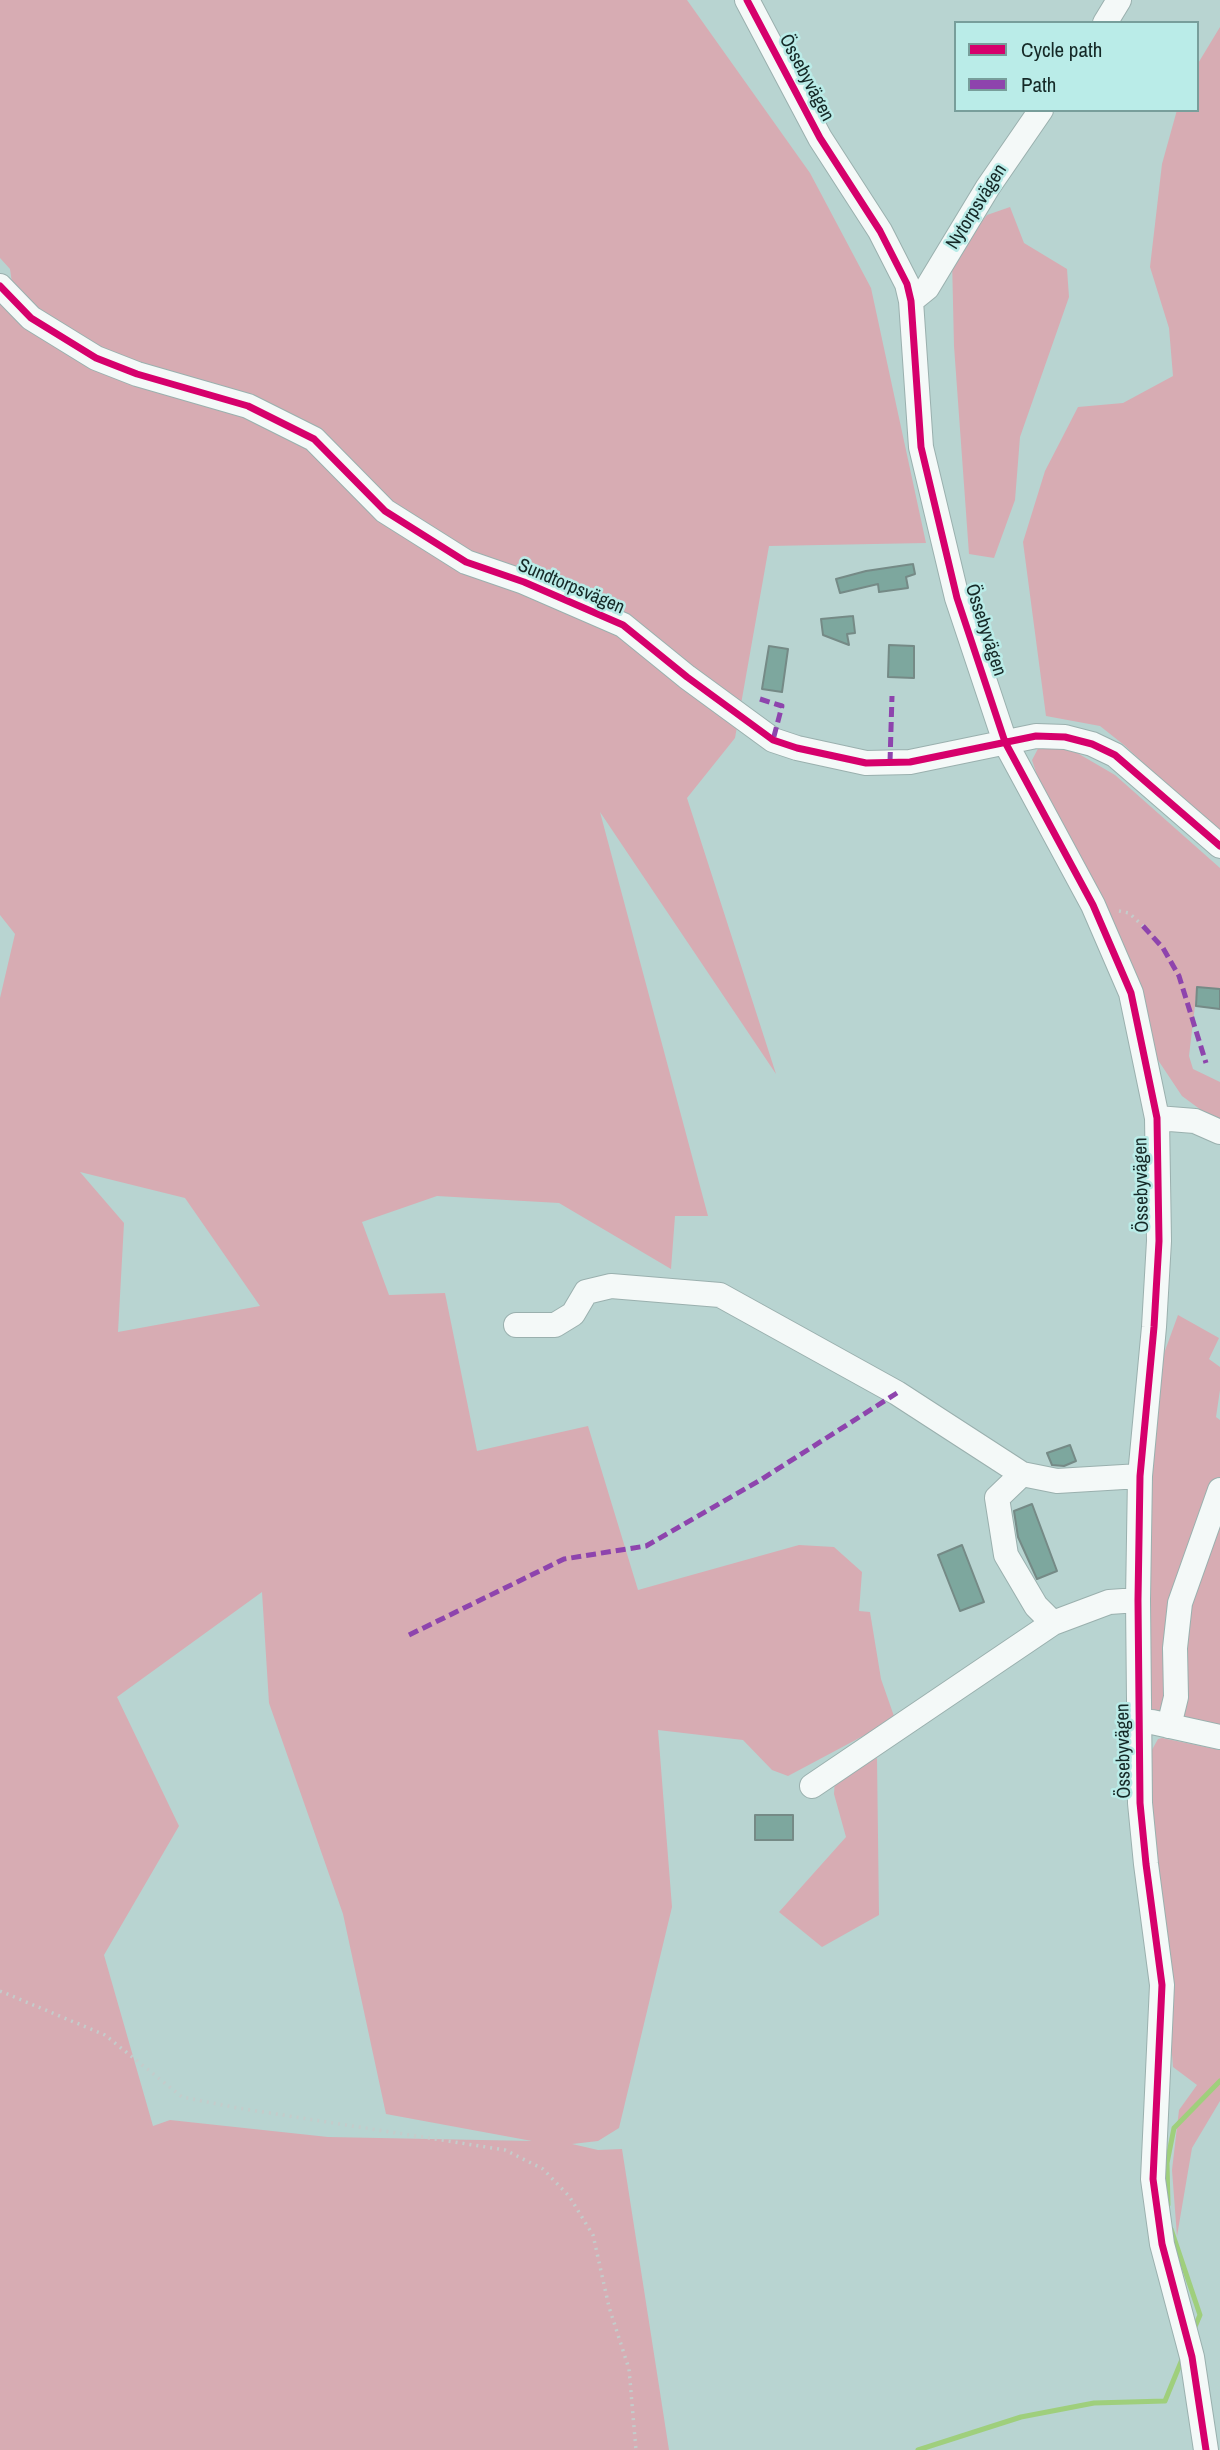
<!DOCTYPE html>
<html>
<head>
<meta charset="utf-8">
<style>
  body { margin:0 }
  #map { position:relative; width:1220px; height:2450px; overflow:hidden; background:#b8d4d1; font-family:"Archivo Narrow",sans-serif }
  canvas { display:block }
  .legend { position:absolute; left:954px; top:21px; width:245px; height:91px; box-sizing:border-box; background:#baece8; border:2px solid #789e9b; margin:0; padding:9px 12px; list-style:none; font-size:21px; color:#152927 }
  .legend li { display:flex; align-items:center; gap:14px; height:35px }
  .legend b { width:35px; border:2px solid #789e9b }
</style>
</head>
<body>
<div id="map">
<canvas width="1220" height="2450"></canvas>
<ul class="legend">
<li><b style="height:9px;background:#d6006c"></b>Cycle path</li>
<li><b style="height:9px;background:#8e44ad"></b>Path</li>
</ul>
</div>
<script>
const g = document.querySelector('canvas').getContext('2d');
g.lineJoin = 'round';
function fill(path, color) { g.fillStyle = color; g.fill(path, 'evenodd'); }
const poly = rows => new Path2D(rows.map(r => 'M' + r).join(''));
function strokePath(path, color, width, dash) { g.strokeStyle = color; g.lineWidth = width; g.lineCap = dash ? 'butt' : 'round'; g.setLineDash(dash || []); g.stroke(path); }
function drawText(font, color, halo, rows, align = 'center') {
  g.font = font + ' "Archivo Narrow",sans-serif'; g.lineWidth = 5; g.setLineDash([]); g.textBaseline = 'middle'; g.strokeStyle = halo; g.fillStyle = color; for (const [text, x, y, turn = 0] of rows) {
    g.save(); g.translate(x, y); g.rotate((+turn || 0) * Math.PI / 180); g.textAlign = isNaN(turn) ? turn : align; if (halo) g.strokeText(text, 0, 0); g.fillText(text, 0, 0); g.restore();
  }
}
fill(poly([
  [0,0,687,0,810,173,871,288,926,543,769,546,735,738,687,798,776,1074,600,812,708,1216,675,1216,671,1269,559,1203,437,1196,362,1222,389,1295,445,1293,477,1451,588,1426,638,1590,799,1545,834,1547,862,1572,859,1611,870,1612,881,1679,895,1719,788,1776,772,1770,743,1740,658,1730,672,1907,619,2128,598,2141,572,2144,598,2150,622,2149,669,2450,0,2450,0,998,15,934,0,915,0,292,12,283,10,269,0,258],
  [80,1172,185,1198,260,1306,118,1332,124,1223],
  [262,1592,269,1703,343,1914,386,2114,532,2141,328,2137,170,2120,153,2126,104,1955,179,1826,117,1697],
  [1220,27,1220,834,1124,745,1100,726,1046,716,1023,542,1045,471,1078,407,1123,403,1173,376,1169,328,1150,267,1162,164,1177,110,1197,110,1197,65],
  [1010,207,1024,243,1067,269,1069,297,1020,437,1015,500,994,558,969,554,954,346,952,259,987,215],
  [1040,745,1067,747,1115,775,1220,868,1220,989,1197,988,1189,1056,1193,1069,1220,1082,1220,1119,1201,1110,1182,1096,1156,1057,1043,794,1032,760],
  [1178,1315,1219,1338,1209,1359,1220,1367,1220,1390,1216,1417,1220,1420,1220,1733,1189,1725,1183,1713,1151,1716,1145,1704,1149,1521,1162,1359],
  [1162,1738,1220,1750,1220,2101,1192,2148,1177,2236,1172,2170,1179,2110,1197,2085,1173,2067,1148,1757,1158,1739],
  [877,1758,879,1915,822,1947,779,1912,846,1837,834,1794,835,1778]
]), '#d7acb3');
strokePath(poly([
  [1168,2205,1167,2163,1174,2128,1220,2081],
  [1171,2229,1200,2315,1194,2329],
  [918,2450,1021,2417,1094,2403,1165,2401,1183,2357]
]), '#9fcf7c', 5);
const building = poly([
  [913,564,915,574,906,577,908,588,879,592,878,584,840,593,836,579,866,571,913,564],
  [853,616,855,633,847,634,849,645,823,635,821,619,853,616],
  [889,645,914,646,914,678,888,677,889,645],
  [769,646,788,649,782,692,762,689,769,646],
  [1197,987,1220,989,1220,1009,1196,1006,1197,987],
  [1070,1445,1076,1461,1064,1466,1052,1465,1047,1453,1070,1445],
  [1032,1504,1057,1571,1037,1579,1018,1537,1014,1511,1032,1504],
  [962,1545,984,1602,960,1611,938,1555,962,1545],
  [755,1815,793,1815,793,1840,755,1840,755,1815]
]);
fill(building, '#7da79e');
strokePath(building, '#758a86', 2);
const minor = poly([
  [747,0,820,138,880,231,907,284,911,301,921,447,957,598,1005,742,1093,905,1131,993,1157,1118,1159,1241,1154,1327,1140,1476,1138,1600,1140,1803,1146,1864,1162,1985,1153,2179,1162,2244,1192,2357,1206,2450],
  [1105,23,1119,0],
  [0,286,31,318,96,358,137,374,248,406,314,439,385,511,466,562,524,582,623,625,687,677,773,740,797,748,866,763,910,762,1036,736,1065,737,1092,744,1115,755,1220,846],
  [911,301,927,288,988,187,1041,110],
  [1157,1118,1195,1121,1220,1132],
  [516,1325,555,1325,573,1314,586,1292,611,1286,720,1295,897,1393,1022,1474,1057,1481,1140,1476],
  [1022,1474,997,1498,1006,1555,1036,1606,1053,1623],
  [1152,1722,1220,1737],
  [1169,1726,1176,1697,1175,1648,1180,1603,1220,1490],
  [812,1786,1053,1623,1109,1602,1138,1600]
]);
strokePath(minor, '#9ab0ae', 26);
strokePath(poly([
  [1119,911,1129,913,1143,926],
  [0,1991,105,2035,182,2097,238,2108,505,2150,543,2169,569,2196,593,2235,609,2307,629,2369,636,2450]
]), '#c4cccb', 3.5, [2, 5]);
strokePath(minor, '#f4f9f8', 24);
strokePath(poly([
  [760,699,782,706,773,740],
  [890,762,892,696],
  [1143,926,1163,948,1179,976,1206,1063],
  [409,1635,564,1559,646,1546,762,1479,897,1393]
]), '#8e44ad', 5, [10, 5]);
strokePath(poly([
  [747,0,820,138,880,231,907,284,911,301,921,447,957,598,1005,742,1093,905,1131,993,1157,1118,1159,1241,1154,1327,1140,1476,1138,1600,1140,1803,1146,1864,1162,1985,1153,2179,1162,2244,1192,2357,1206,2450],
  [0,286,31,318,96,358,137,374,248,406,314,439,385,511,466,562,524,582,623,625,687,677,773,740,797,748,866,763,910,762,1036,736,1065,737,1092,744,1115,755,1220,846]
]), '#d6006c', 7);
drawText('19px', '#152927', '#baece8', [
  ["Össebyvägen",806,78,62],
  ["Nytorpsvägen",977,207,-58],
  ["Sundtorpsvägen",571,587,23],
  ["Össebyvägen",985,630,72],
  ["Össebyvägen",1142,1185,-91],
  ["Össebyvägen",1124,1751,-91]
]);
</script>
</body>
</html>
